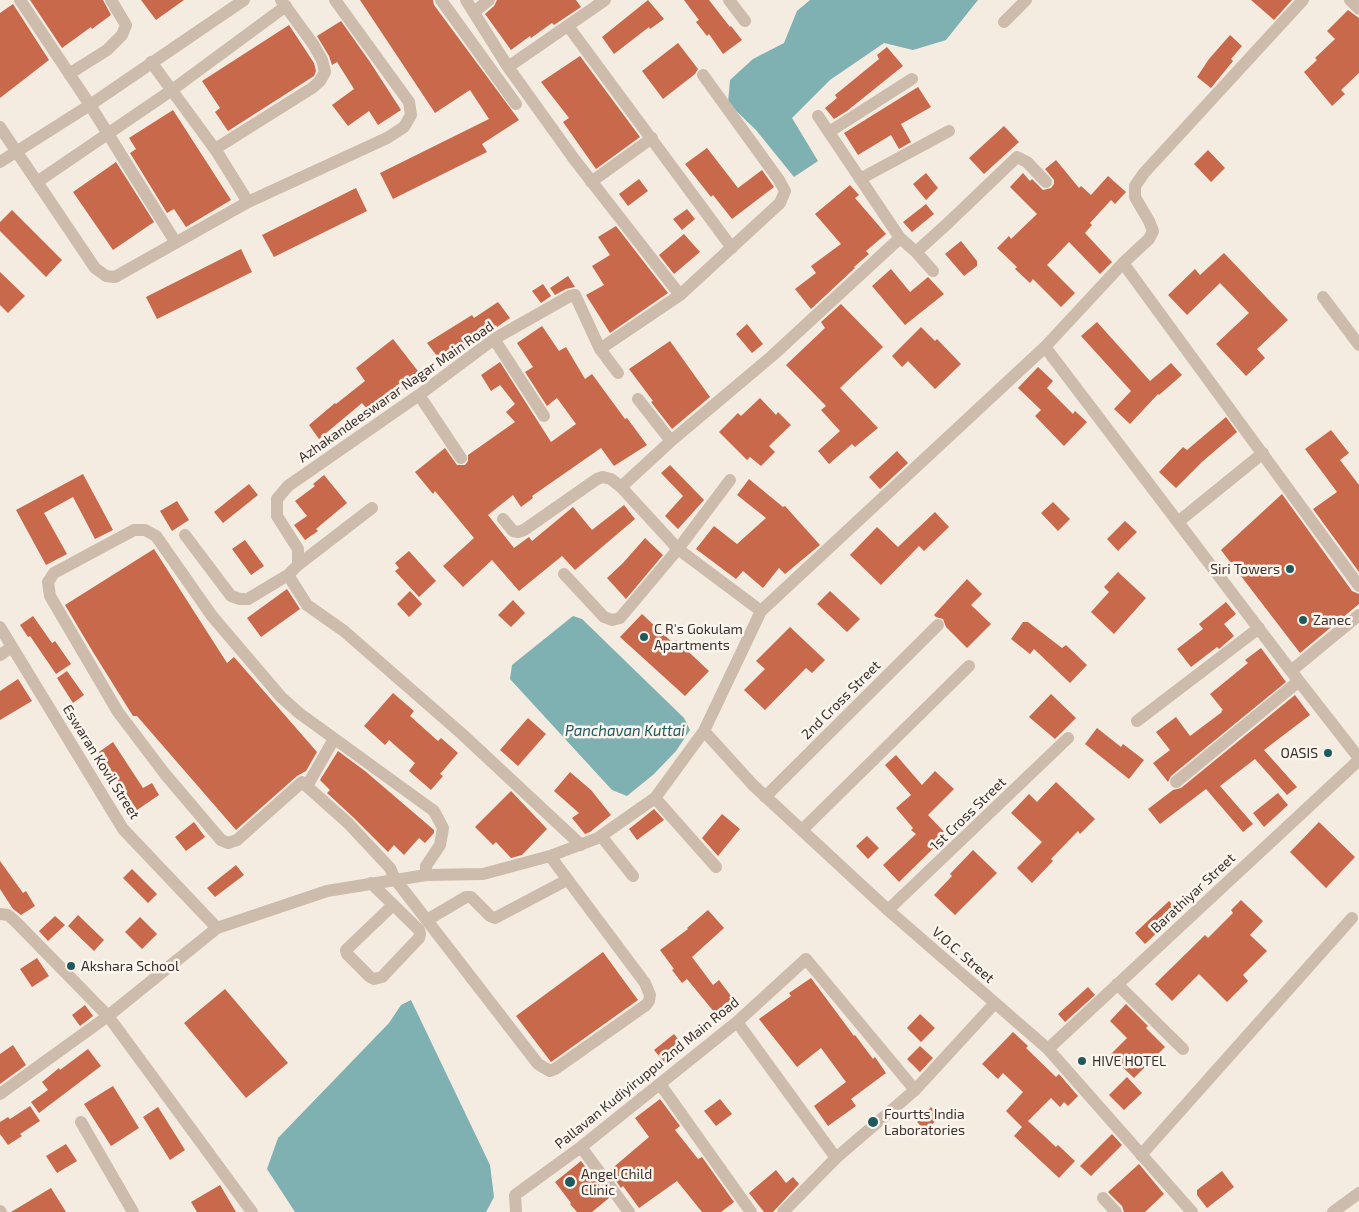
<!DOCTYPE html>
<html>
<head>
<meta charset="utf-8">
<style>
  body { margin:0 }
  canvas { display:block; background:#f4ebe1 }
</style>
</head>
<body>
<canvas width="1359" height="1212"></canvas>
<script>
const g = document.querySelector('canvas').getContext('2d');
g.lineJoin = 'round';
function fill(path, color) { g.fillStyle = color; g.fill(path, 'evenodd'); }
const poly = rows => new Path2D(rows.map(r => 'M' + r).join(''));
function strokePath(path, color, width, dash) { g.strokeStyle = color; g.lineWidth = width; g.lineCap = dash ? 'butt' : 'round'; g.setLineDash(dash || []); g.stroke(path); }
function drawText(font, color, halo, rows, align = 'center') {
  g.font = font + ' "Exo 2",sans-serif'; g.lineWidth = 5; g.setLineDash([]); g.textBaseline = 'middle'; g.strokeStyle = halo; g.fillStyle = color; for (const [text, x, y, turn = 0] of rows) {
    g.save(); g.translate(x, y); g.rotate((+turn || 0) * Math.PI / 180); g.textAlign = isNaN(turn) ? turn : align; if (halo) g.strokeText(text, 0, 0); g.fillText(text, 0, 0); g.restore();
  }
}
fill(poly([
  [810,0,978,0,946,40,913,50,884,43,830,80,792,118,818,161,794,177,756,130,728,103,730,80,753,59,784,43,797,11],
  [573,616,582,619,684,718,690,730,676,751,654,774,627,796,612,790,510,679,512,665],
  [411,1000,490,1165,494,1197,486,1212,295,1212,267,1169,278,1138,389,1023,401,1005]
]), '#7fb0b2');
fill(poly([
  [30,0,103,0,111,15,92,29,91,27,62,48],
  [141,0,184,0,156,20],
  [360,0,433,0,434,5,519,120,482,144,487,152,393,199,380,173,489,119,470,90,435,113],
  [497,0,576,0,581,7,554,25,552,23,531,38,530,36,511,50,485,14,494,6],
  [648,0,664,19,650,29,649,27,614,54,602,37],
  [684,0,709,0,730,27,731,26,742,40,723,54,709,34,707,36,696,22,699,20],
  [1251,0,1292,0,1274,20],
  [13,4,49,60,0,98,0,13],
  [1348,10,1359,18,1359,73,1341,90,1345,94,1332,106,1304,72,1317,60,1315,58,1335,39,1327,31],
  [341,21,370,62,401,110,378,125,369,111,348,126,332,105,354,89,337,62,332,65,329,56,317,36],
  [289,25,314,63,316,71,314,76,228,131,215,112,220,108,202,81],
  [1230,35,1242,46,1231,59,1233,61,1211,88,1197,77,1209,59],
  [678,43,698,69,695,74,663,99,642,71],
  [887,47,903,66,847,111,834,119,825,108,837,98,835,95,879,59,877,55],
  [580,56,640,137,596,169,563,122,569,118,541,82],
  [918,87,931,107,901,124,911,142,899,149,891,135,858,155,844,133],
  [173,110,231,200,186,227,174,209,167,213,130,153,136,149,129,138],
  [1004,126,1019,142,984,174,969,158],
  [707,148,738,188,762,170,774,187,732,219,713,195,711,197,685,164],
  [1208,150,1225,168,1211,182,1194,164],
  [1056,160,1079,188,1081,186,1091,195,1108,176,1126,192,1115,204,1111,200,1090,223,1092,225,1085,233,1112,262,1100,274,1069,242,1047,265,1075,293,1061,307,1033,279,1030,283,1015,269,1017,267,997,248,1009,236,1011,239,1037,214,1010,187,1023,173,1030,181,1032,179,1043,190,1051,188,1054,184,1054,180,1045,169],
  [116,162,154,222,113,250,73,192],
  [926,173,938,188,926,200,913,184],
  [639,179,648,191,628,206,619,194],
  [850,185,859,195,855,198,886,234,866,251,869,254,854,267,855,268,811,309,795,289,816,273,811,266,841,244,815,214],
  [356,188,367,211,274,257,262,235],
  [926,204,934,214,912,232,903,222],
  [687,209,695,219,682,230,673,219],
  [12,210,62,260,46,277,0,231,0,222],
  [616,226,668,293,610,333,586,295,604,285,592,266,610,255,598,237],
  [684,234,700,252,674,274,659,255],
  [961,241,977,261,977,266,964,276,945,254],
  [241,249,252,272,157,319,146,297],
  [1224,253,1288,320,1257,349,1265,358,1246,376,1216,344,1249,313,1220,283,1187,315,1168,295,1195,269,1200,275],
  [891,269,910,292,928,277,944,294,905,325,872,286],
  [0,272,25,296,8,313,0,305],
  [568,276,575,287,566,289,555,295,550,288],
  [543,284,551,296,541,303,532,291],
  [498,302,510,318,497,327,496,325,444,365,427,343,472,315,474,318],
  [841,304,883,347,840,388,878,428,855,447,852,444,829,464,818,451,840,431,821,410,826,406,786,365,825,328,821,322],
  [1097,322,1150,381,1171,363,1182,375,1159,395,1158,394,1130,424,1114,409,1131,391,1081,336],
  [747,324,763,344,752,353,736,334],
  [542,326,559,351,566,347,585,379,592,374,625,419,627,418,647,445,614,466,601,448,532,496,533,498,521,507,513,495,488,515,514,548,529,537,532,541,573,507,592,530,624,505,635,519,575,570,562,556,519,591,492,560,463,587,443,566,474,538,435,491,433,494,415,472,445,448,457,465,465,465,468,461,468,455,515,422,506,412,515,404,500,385,491,391,481,375,500,362,551,442,576,424,557,398,547,406,525,372,533,367,517,343],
  [921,327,935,341,937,339,961,364,935,389,908,361,902,367,892,356],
  [393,339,421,375,383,403,380,400,367,409,362,403,319,439,309,425,335,403,336,404,365,381,356,368],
  [670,341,710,397,672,429,651,402,653,401,629,369],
  [1038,367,1053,381,1047,388,1073,414,1075,411,1087,422,1064,446,1035,416,1041,410,1018,388],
  [760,398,776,415,778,412,791,425,769,446,775,452,761,466,750,457,747,460,719,432,738,413,741,416],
  [1226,417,1237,432,1203,461,1176,488,1159,472,1183,447,1187,450],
  [1331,430,1349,453,1340,460,1359,485,1359,572,1313,509,1337,492,1305,449],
  [897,451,908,463,880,489,869,477],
  [670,465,704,500,678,529,665,516,683,496,661,473],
  [83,474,113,530,95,539,73,497,44,513,67,554,46,565,16,510],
  [324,475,347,503,316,529,318,531,305,540,294,525,307,516,295,501,315,486,313,484],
  [749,479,783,507,785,506,820,545,785,574,779,568,763,588,743,571,736,579,696,549,714,526,737,544,766,518,737,495],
  [249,484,258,495,223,523,214,512],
  [1282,494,1352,591,1359,594,1359,604,1300,653,1221,550],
  [177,501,189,520,172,531,160,511],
  [1053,502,1070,519,1058,531,1041,513],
  [935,512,949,527,924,551,919,546,881,585,850,555,877,527,898,547],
  [1125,521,1137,532,1118,551,1107,539],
  [645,538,663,555,626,599,607,578,623,563],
  [245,540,264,566,251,575,232,549],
  [154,549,227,663,234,657,317,752,306,771,297,776,236,830,137,716,133,716,93,652,65,605],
  [409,551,436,581,419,597,395,571,399,568,395,563],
  [1118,572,1146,598,1114,634,1091,612,1109,592,1104,587],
  [967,579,982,594,971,605,991,624,967,648,946,627,943,619,936,617,934,615],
  [287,589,300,609,261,637,247,618],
  [410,591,422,604,409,617,397,604],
  [830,591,860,619,847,632,817,604],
  [513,600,525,613,511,627,498,615],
  [1226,602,1236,614,1224,624,1234,636,1219,649,1217,647,1191,667,1177,649,1203,629,1199,624],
  [642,614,673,643,676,640,709,671,685,696,620,637],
  [33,616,52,643,55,641,71,664,56,674,30,636,28,637,20,625],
  [1023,622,1028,622,1062,648,1066,645,1087,665,1070,683,1034,649,1030,654,1011,639],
  [790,627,825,660,812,673,806,668,765,710,744,690,765,669,756,661],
  [1261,648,1286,682,1171,776,1168,782,1153,763,1170,750,1156,732,1176,717,1190,736,1222,712,1221,711,1223,710,1210,694,1248,663,1245,660],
  [67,671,84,695,73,703,57,678],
  [18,679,32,701,0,720,0,691],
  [393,693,414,711,410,716,438,741,441,738,458,753,440,774,443,776,431,790,409,771,415,763,389,740,385,745,364,726],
  [1051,694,1076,718,1055,739,1029,717],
  [1295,695,1310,715,1264,750,1297,787,1287,795,1255,759,1220,786,1253,824,1243,832,1206,789,1160,824,1148,809,1173,790,1181,788],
  [528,718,546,734,518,766,500,750],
  [1097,728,1121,747,1123,744,1144,760,1129,779,1085,744],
  [113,742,143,788,152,783,159,795,137,810,99,752],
  [338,751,365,771,434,830,434,833,425,843,419,838,404,855,394,845,388,852,353,817,327,793,330,790,320,780],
  [896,755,922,785,935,771,954,789,928,815,947,835,899,882,883,865,916,834,911,830,913,828,896,808,911,795,885,765],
  [570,772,591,790,611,815,590,832,585,834,572,818,579,813,554,791],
  [1056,782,1095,819,1080,834,1078,831,1051,859,1053,861,1032,883,1017,868,1042,842,1011,813,1029,794,1037,802],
  [511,791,547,829,522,855,511,858,496,842,493,845,475,827],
  [1278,793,1288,805,1264,827,1253,813],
  [654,809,664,820,637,840,629,829],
  [722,814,740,829,718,856,702,838],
  [194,822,205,837,186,851,175,837],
  [1319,822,1355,857,1326,888,1290,852],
  [867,836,879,848,868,859,856,846],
  [973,850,997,873,955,915,934,895,952,876,950,874],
  [0,861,23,893,26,891,35,906,21,915,13,909,0,889],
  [236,865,244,875,215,897,207,888],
  [132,869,157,894,148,903,123,878],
  [1241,900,1263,921,1250,935,1267,951,1243,975,1248,981,1227,1002,1199,974,1172,1001,1155,984,1205,935,1208,938,1233,913,1231,910],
  [1169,901,1179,912,1145,944,1135,933],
  [708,910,724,928,692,957,713,985,719,980,737,1004,719,1018,687,979,682,983,672,970,674,969,660,950,688,929,687,928],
  [78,915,104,940,94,951,68,926],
  [55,916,65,925,48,941,39,931],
  [140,917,157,934,142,949,125,932],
  [603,952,638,1000,551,1062,516,1016],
  [37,958,49,976,32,987,20,969],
  [811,978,854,1036,855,1035,873,1059,875,1057,886,1073,851,1099,856,1106,828,1126,814,1106,846,1082,821,1048,797,1067,759,1019,791,996,789,993],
  [1088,987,1095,995,1065,1022,1058,1014],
  [225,989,288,1063,246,1098,184,1023],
  [1126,1004,1148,1026,1146,1028,1165,1047,1134,1078,1110,1055,1127,1038,1110,1021],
  [85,1005,93,1016,80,1026,72,1015],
  [920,1014,935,1028,921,1042,907,1028],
  [1013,1032,1028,1046,1026,1048,1056,1077,1059,1074,1078,1096,1068,1106,1064,1102,1060,1107,1051,1098,1028,1121,1056,1147,1058,1145,1075,1161,1059,1178,1014,1136,1022,1127,1006,1111,1023,1092,1003,1073,998,1079,982,1064],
  [674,1034,685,1048,665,1063,654,1050],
  [13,1045,26,1065,0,1084,0,1054],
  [920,1046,933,1058,920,1072,907,1059],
  [88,1049,101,1066,39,1113,31,1102,48,1090,42,1082,59,1068,60,1070],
  [1127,1077,1142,1093,1124,1110,1109,1095],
  [113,1086,139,1128,111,1146,84,1104],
  [660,1099,680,1126,675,1130,698,1159,702,1157,734,1202,721,1212,702,1212,677,1181,639,1208,623,1186,621,1188,609,1171,649,1137,635,1118],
  [720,1099,732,1114,716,1126,704,1111],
  [30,1106,40,1121,20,1134,22,1136,8,1145,0,1134,0,1122,8,1117,10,1119],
  [158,1107,185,1150,170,1160,143,1117],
  [931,1107,940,1116,926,1131,917,1122],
  [1112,1134,1122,1145,1091,1176,1080,1166],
  [66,1144,77,1161,57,1173,46,1156],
  [581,1161,609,1198,592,1212,577,1212,570,1204,571,1203,555,1182],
  [1139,1164,1164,1194,1145,1212,1124,1212,1122,1206,1108,1192],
  [776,1170,786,1183,793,1177,799,1184,773,1212,764,1212,749,1193],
  [1222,1171,1234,1187,1207,1208,1197,1195,1197,1190],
  [220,1185,236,1212,197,1212,191,1202],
  [51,1188,66,1212,11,1212]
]), '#c8694b');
strokePath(poly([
  [20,0,90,105,176,243],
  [441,0,516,104],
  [466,0,508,67,574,159,680,295,600,349,575,295,570,296,494,339,419,395,288,486,277,499,277,516,298,549,298,565,288,575,307,605,344,631,462,734,581,845],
  [729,0,745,21],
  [1350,0,1359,9],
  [474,12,489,0],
  [1004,22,1026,0],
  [568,26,732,248],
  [151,62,217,152,248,202],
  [508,67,605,0],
  [69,74,107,50,122,35,126,25,111,0],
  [818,116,900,238,916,252,933,271],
  [0,127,95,268,106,276,115,277,248,202,387,138,404,127,411,115,409,102,335,0],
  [829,132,912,79],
  [215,149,312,88,320,81,325,72,322,60,313,44,281,0],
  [0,162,90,105,244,0],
  [860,179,949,131],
  [37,182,172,90,286,6],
  [591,182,652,138],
  [916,252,947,224,1017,157,1027,162,1046,182],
  [1123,263,1359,586],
  [680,295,780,203,785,191,779,180,703,75],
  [1323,297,1359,345],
  [494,339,544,416],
  [1045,347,1291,671,1359,758],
  [600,349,618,373],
  [419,395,461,458],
  [638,399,671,441],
  [621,487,671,441,772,356,900,238],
  [503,519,513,531,518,532,524,530,597,479,603,477,611,479,621,487,678,549,761,611],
  [1178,522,1263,453],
  [185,535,231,596,240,599,248,599,288,575],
  [298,565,372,508],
  [564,574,604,617,612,620,620,618,678,549,730,480],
  [0,627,123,829,217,928],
  [0,655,12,647],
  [1291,671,1359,615],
  [1137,721,1259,628],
  [704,731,753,785,888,910,1048,1049,1192,1212],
  [1176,782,1299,681],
  [307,786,334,739],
  [765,797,938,625],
  [655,798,716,867],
  [802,830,969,666],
  [601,836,633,876],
  [426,875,426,866,440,845,443,828,434,811,299,713,281,697,212,616,156,536,145,530,134,530,54,573,48,582,50,596,118,712,165,774,221,840,228,843,237,840,302,782,348,823,390,868,395,879,538,1064,550,1071,555,1069,646,1005,649,1001,650,995,645,983,550,856],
  [371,883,419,930,420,934,419,938,382,977,374,979,370,977,347,954,346,950,393,905],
  [888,910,1068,738],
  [0,914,8,915,15,921,108,1016,252,1212],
  [427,920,466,897,471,897,490,916,495,918,567,880],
  [1117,984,1183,1049],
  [737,1022,836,1158],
  [1048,1049,1359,760],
  [660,1084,751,1212],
  [0,1094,108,1016,217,928,327,891,426,875,483,874,550,856,598,838,655,798,704,731,761,611,1045,347,1123,263,1149,239,1153,231,1149,221,1135,197,1135,186,1144,173,1303,0],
  [81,1122,133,1212],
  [581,1147,629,1212],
  [1141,1155,1352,918],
  [1103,1198,1116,1212],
  [0,1211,1,1212],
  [516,1212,515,1195,581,1147,737,1022,806,959,915,1090],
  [783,1212,836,1158,915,1090,995,1003],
  [1333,1212,1359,1193]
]), '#cdbbac', 12);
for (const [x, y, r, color] of [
  [1290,569,5,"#1f5a5e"],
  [1303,620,5,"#1f5a5e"],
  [644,637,5,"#1f5a5e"],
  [1328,753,5,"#1f5a5e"],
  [71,966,5,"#1f5a5e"],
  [1082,1061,5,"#1f5a5e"],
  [873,1122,6,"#1f5a5e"],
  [570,1182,6,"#1f5a5e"]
]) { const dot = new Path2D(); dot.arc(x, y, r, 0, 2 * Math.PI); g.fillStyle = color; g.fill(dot); strokePath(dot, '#fbf5ee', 2); }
drawText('14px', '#3b302b', '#fbf5ee', [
  ["Azhakandeeswarar Nagar Main Road",396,392,-35],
  ["2nd Cross Street",841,700,-45],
  ["Eswaran Kovil Street",101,762,58],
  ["1st Cross Street",968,814,-44],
  ["Barathiyar Street",1193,893,-43],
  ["V.O.C. Street",963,955,41],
  ["Pallavan Kudiyiruppu 2nd Main Road",647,1073,-39]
]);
drawText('14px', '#3b302b', '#fbf5ee', [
  ["Siri Towers",1280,569,"right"],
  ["Zanec",1313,620],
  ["C R's Gokulam",654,629],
  ["Apartments",654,645],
  ["OASIS",1318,753,"right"],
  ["Akshara School",81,966],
  ["HIVE HOTEL",1092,1061],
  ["Fourtts India",884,1114],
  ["Laboratories",884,1130],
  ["Angel Child",581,1174],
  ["Clinic",581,1190]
], 'left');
drawText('italic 15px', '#1f5a5e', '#fbf5ee', [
  ["Panchavan Kuttai",625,731]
]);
</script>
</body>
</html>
